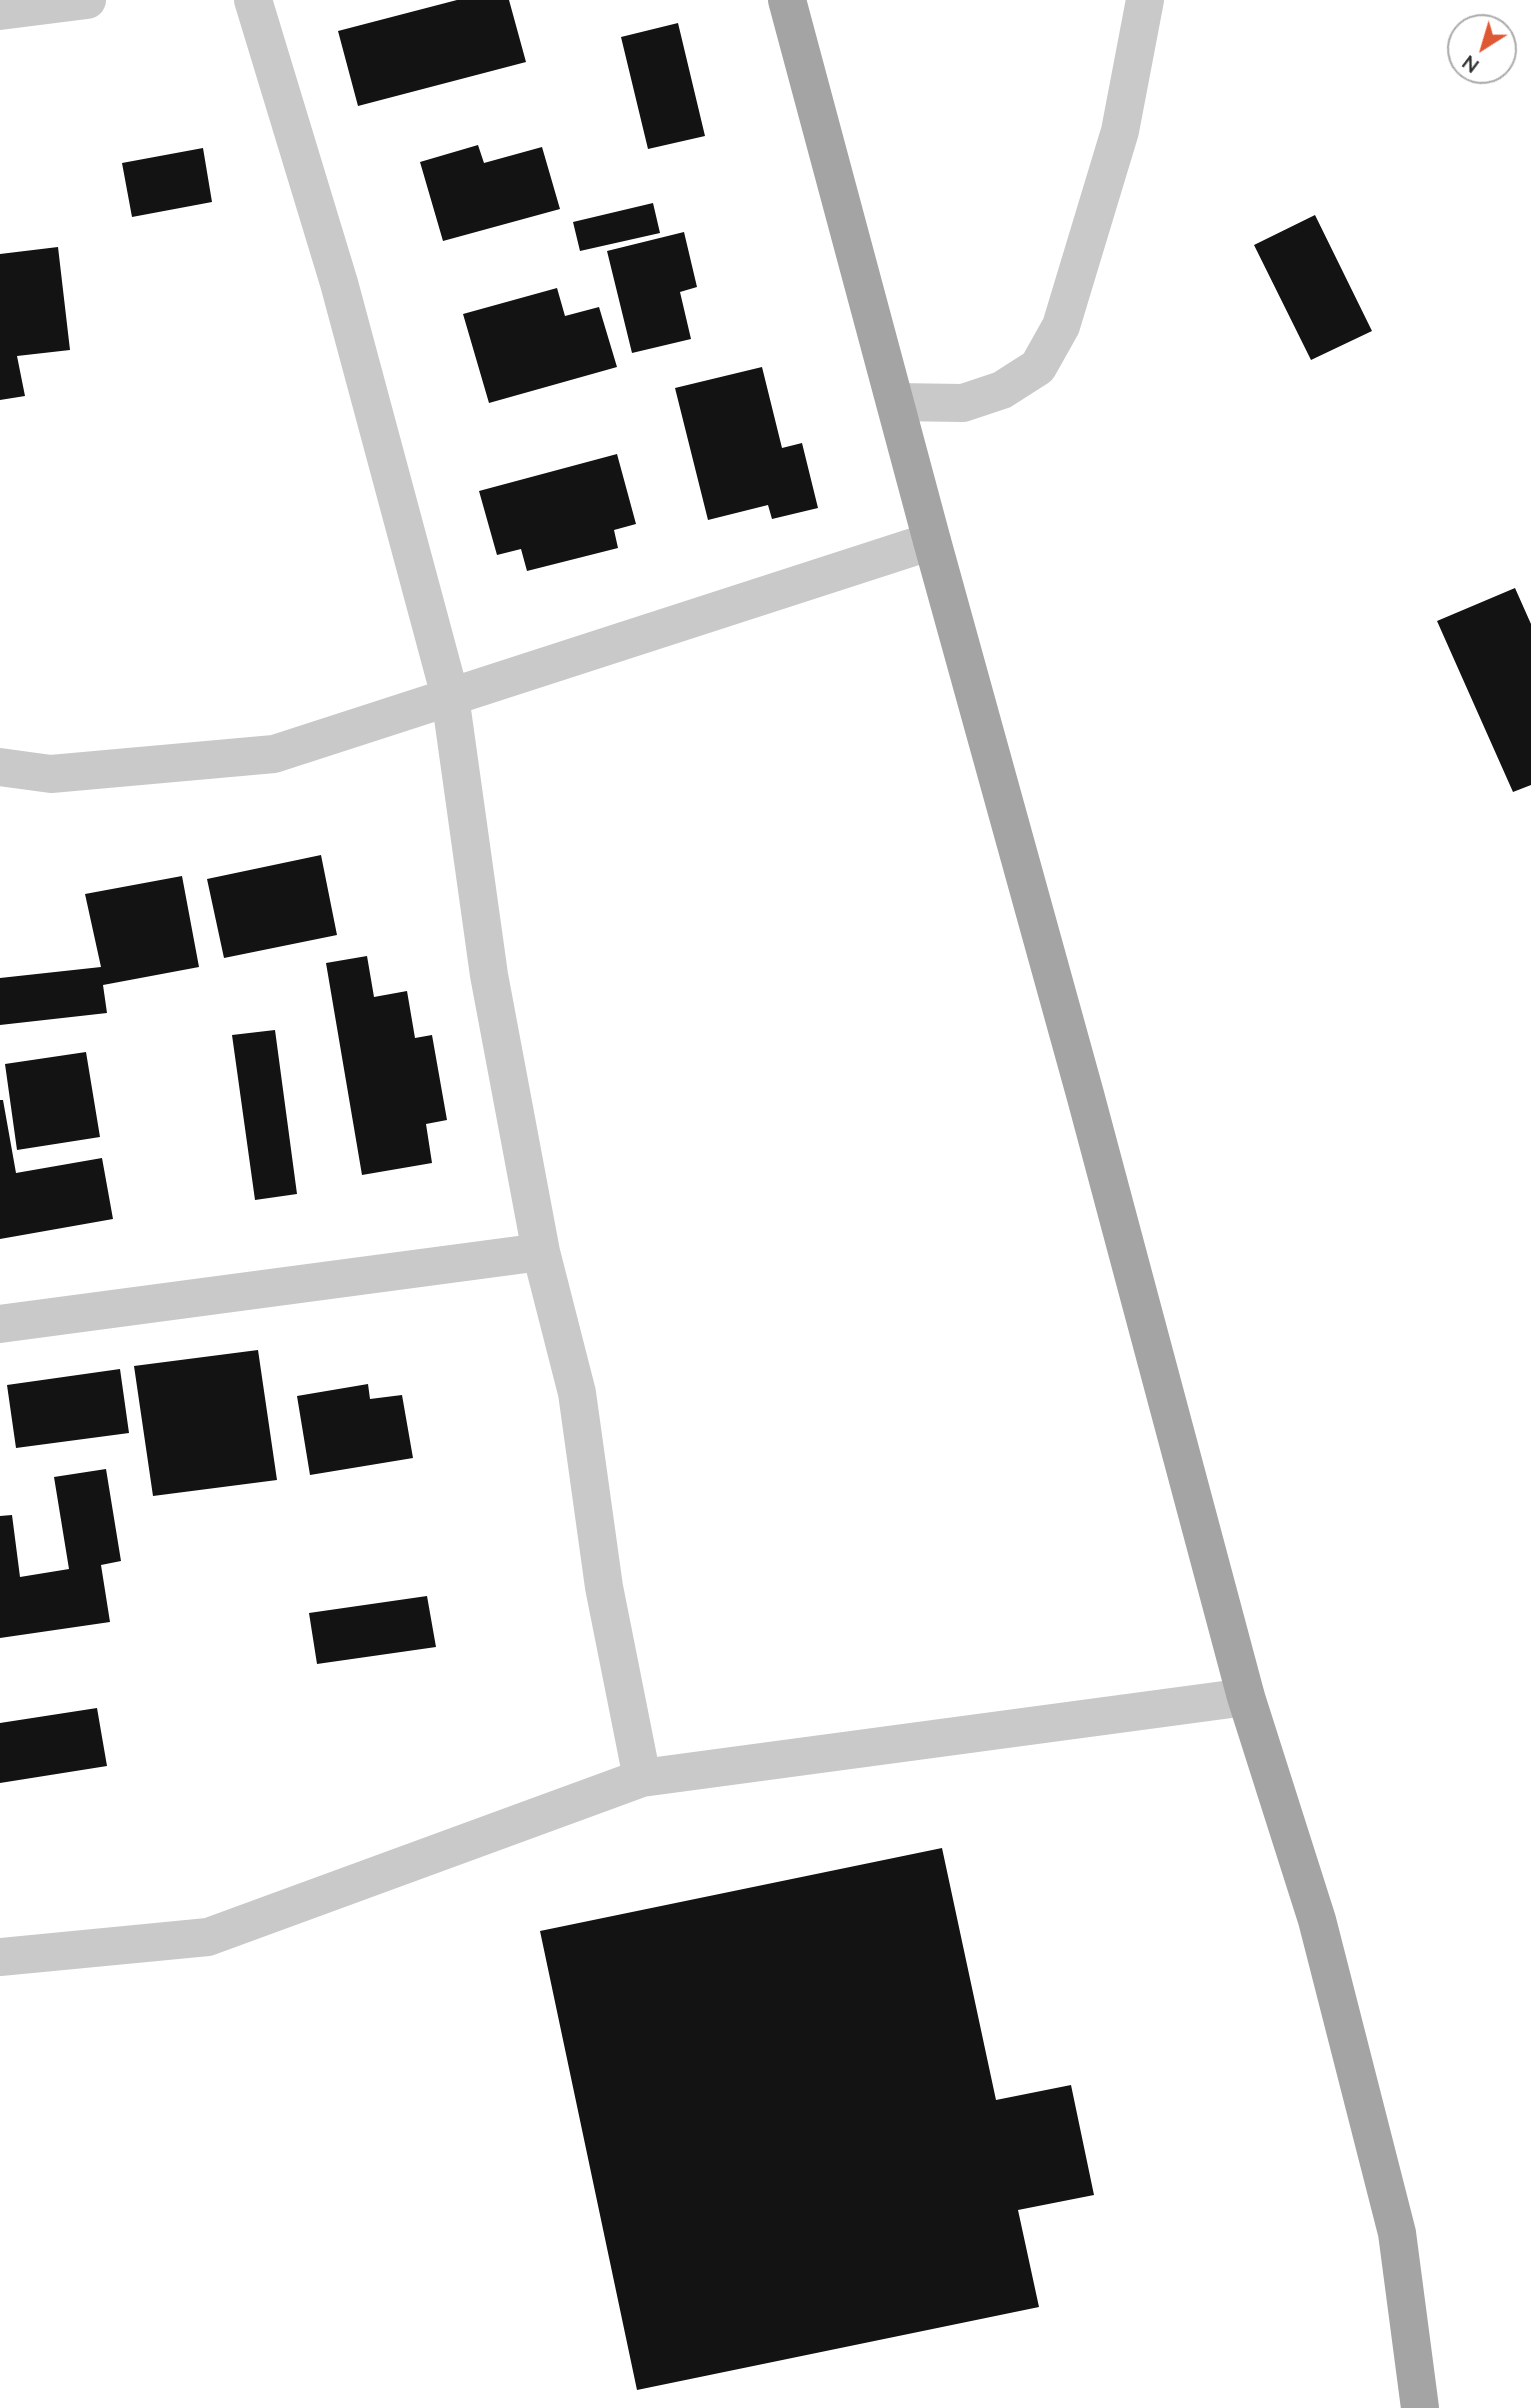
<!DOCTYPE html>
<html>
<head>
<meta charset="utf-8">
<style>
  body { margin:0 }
  #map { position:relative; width:1531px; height:2408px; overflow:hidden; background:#fff; font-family:Lato,sans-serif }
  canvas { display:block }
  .north { position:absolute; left:1447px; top:14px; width:70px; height:70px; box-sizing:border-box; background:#fff; border:2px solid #ababab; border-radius:50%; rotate:217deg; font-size:19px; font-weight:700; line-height:28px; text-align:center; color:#2c2c2c }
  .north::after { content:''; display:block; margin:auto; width:24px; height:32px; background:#de5833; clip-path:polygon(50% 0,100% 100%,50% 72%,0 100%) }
</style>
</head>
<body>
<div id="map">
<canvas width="1531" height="2408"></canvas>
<div class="north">N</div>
</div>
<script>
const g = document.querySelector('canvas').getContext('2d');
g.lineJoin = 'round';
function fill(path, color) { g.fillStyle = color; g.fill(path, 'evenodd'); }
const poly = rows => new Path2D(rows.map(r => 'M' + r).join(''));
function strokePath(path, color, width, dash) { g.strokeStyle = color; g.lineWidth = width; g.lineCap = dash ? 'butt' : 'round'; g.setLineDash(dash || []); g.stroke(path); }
fill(poly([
  [457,0,509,0,526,62,358,106,338,31],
  [678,23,705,136,648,149,621,37],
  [478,145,484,163,542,147,560,209,443,241,420,162],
  [203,148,212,202,132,217,122,163],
  [653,203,660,233,580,251,573,222],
  [1315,215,1372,331,1311,360,1254,245],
  [684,232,697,287,680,292,691,339,632,353,607,251],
  [58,247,70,350,17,356,25,396,0,400,0,254],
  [557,288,565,316,599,307,617,367,489,403,463,314],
  [762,367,782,448,802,443,818,508,772,519,768,505,708,520,675,388],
  [617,454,636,524,614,530,618,548,527,571,521,549,497,555,479,491],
  [1515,588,1531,624,1531,785,1513,792,1437,621],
  [321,855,337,935,224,958,207,879],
  [182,876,199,967,103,985,107,1013,0,1025,0,978,101,967,85,894],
  [367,956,374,997,407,991,415,1038,432,1035,447,1120,426,1124,432,1163,362,1175,326,963],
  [275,1030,297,1194,255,1200,232,1035],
  [86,1052,100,1137,17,1150,5,1064],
  [0,1100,3,1100,16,1173,102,1158,113,1219,0,1239],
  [258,1350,277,1480,153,1496,134,1366],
  [120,1369,129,1433,16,1448,7,1385],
  [368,1384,370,1399,402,1395,413,1458,310,1475,297,1396],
  [106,1469,121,1561,101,1565,110,1622,0,1638,0,1516,12,1515,20,1577,69,1569,54,1477],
  [427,1596,436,1647,317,1664,309,1613],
  [97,1708,107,1766,0,1783,0,1723],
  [942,1848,996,2100,1071,2085,1094,2195,1018,2210,1039,2307,637,2390,540,1931]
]), '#131313');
strokePath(poly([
  [253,0,339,283,450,696,489,975,541,1252,577,1393,604,1587,642,1778],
  [0,11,87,0],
  [895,402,963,403,1002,390,1038,367,1061,326,1120,131,1145,0],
  [0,767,51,774,274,754,932,541],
  [0,1324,541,1252],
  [0,1957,208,1937,642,1778,1246,1697]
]), '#c9c9c9', 38);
strokePath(poly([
  [787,0,932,541,1085,1094,1246,1697,1317,1920,1397,2233,1420,2408]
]), '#a4a4a4', 38);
</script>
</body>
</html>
